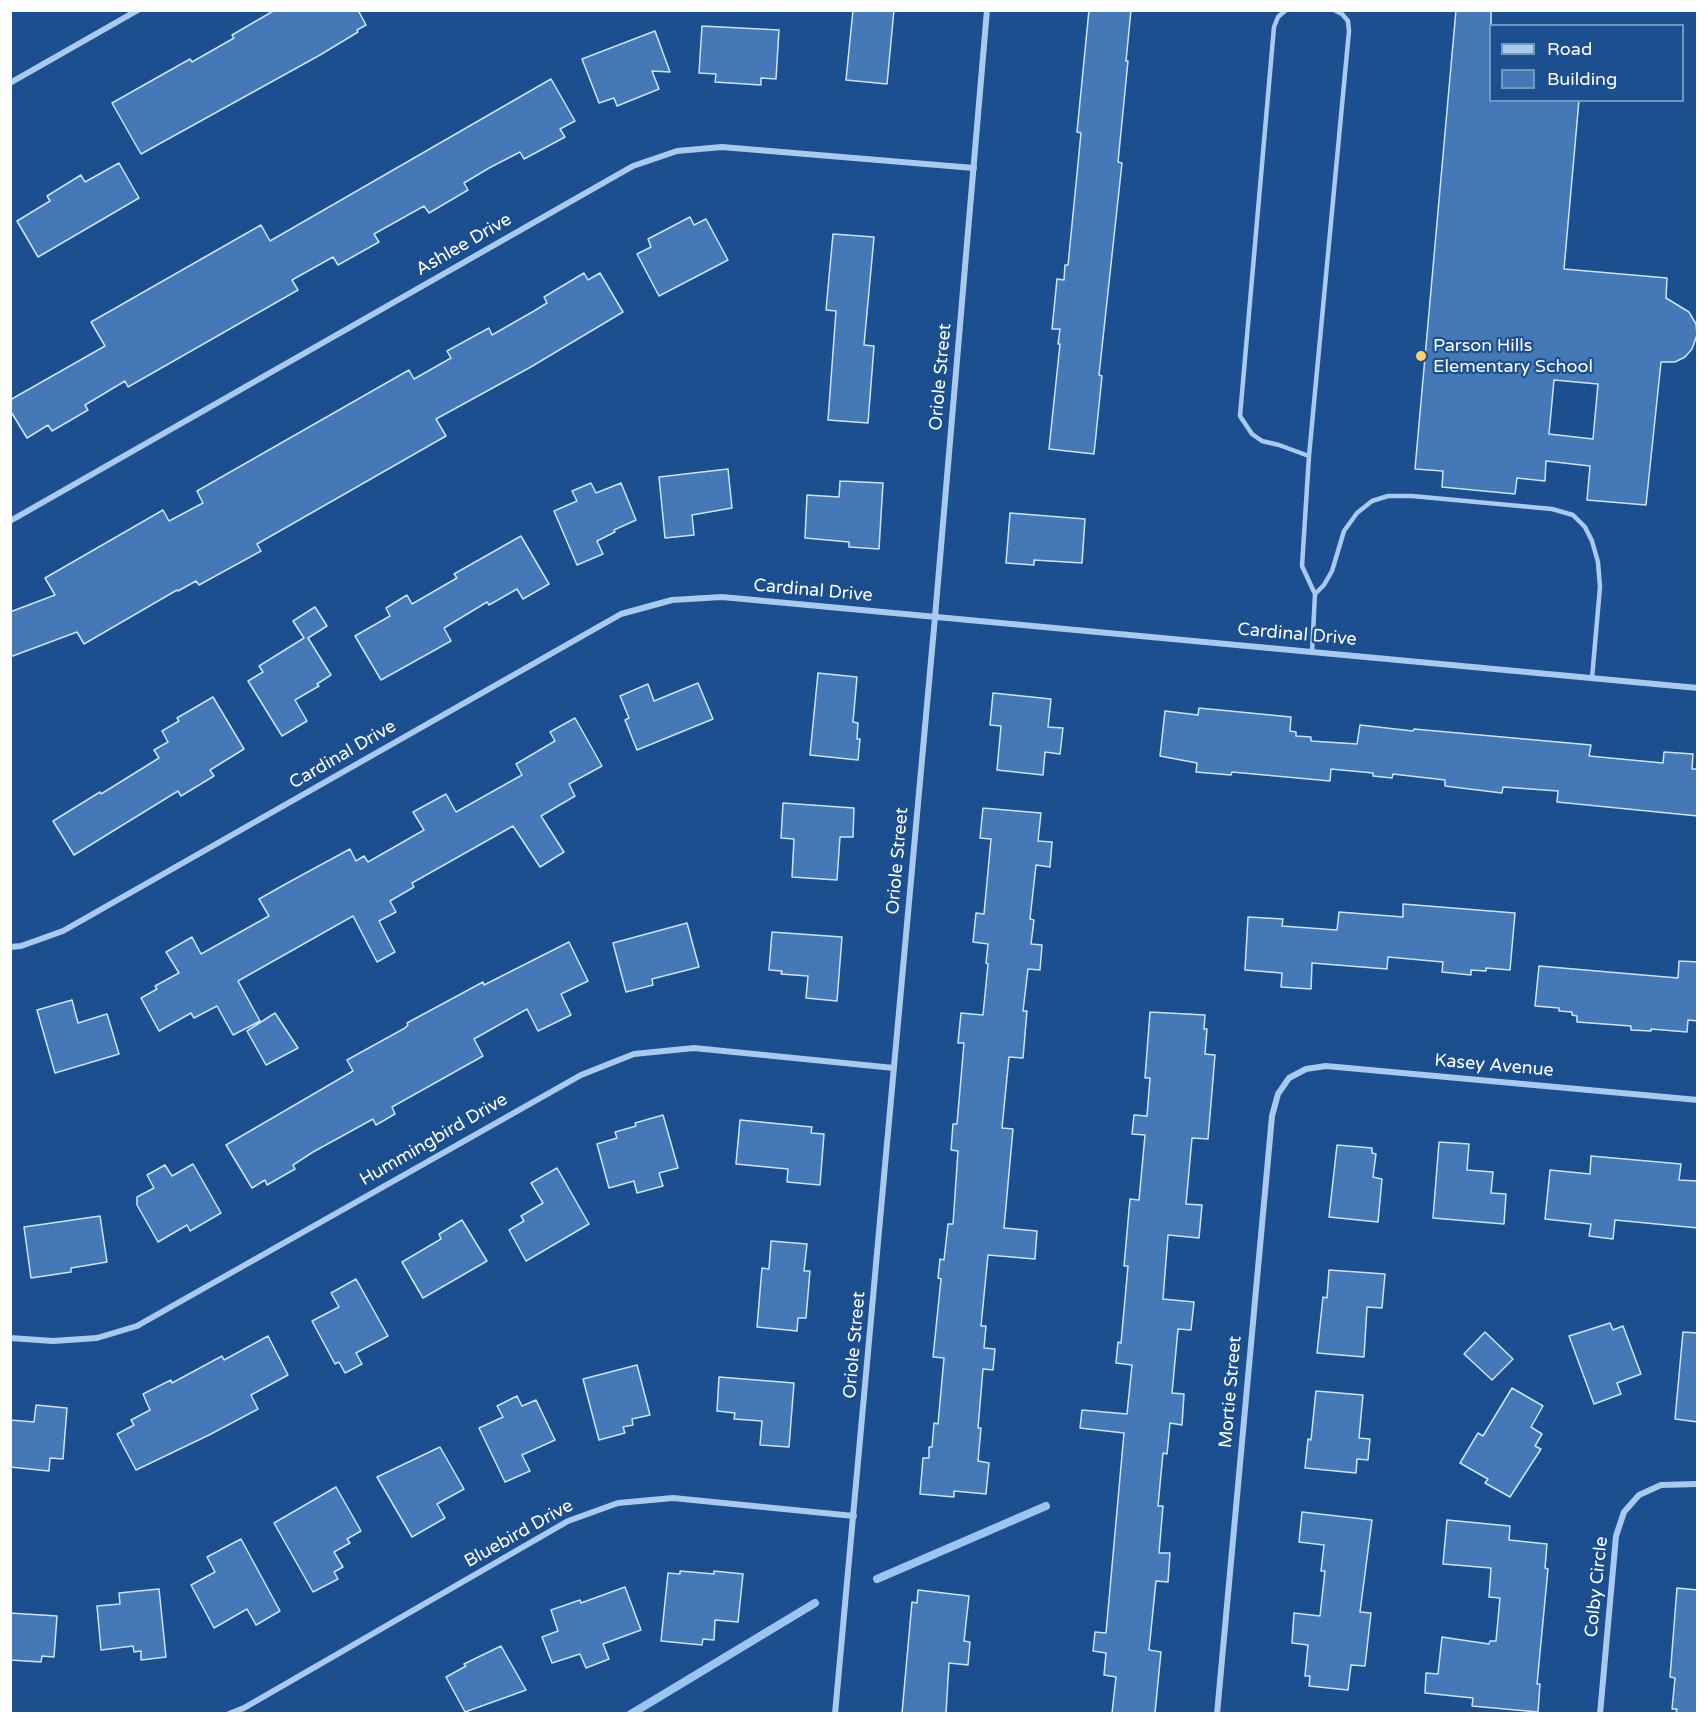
<!DOCTYPE html>
<html>
<head>
<meta charset="utf-8">
<style>
  body { margin:0 }
  #map { position:relative; width:1708px; height:1724px; overflow:hidden; background:#1b4f8f; font-family:"Varela Round",sans-serif }
  canvas { display:block }
  .frame { position:absolute; inset:0; border:12px solid #fff; pointer-events:none }
  .legend { position:absolute; left:1489px; top:24px; width:195px; height:78px; box-sizing:border-box; background:#1b4f8f; border:2px solid #7695bc; margin:0; padding:8px 10px; list-style:none; font-size:18px; color:#fff }
  .legend li { display:flex; align-items:center; gap:12px; height:30px }
  .legend b { width:30px; border:2px solid #7695bc }
</style>
</head>
<body>
<div id="map">
<canvas width="1708" height="1724"></canvas>
<div class="frame"></div>
<ul class="legend">
<li><b style="height:8px;background:#a9c9ee"></b>Road</li>
<li><b style="height:16px;background:#4478b7"></b>Building</li>
</ul>
</div>
<script>
const g = document.querySelector('canvas').getContext('2d');
g.lineJoin = 'round';
const poly = rows => new Path2D(rows.map(r => 'M' + r).join(''));
function strokePath(path, color, width, dash) { g.strokeStyle = color; g.lineWidth = width; g.lineCap = dash ? 'butt' : 'round'; g.setLineDash(dash || []); g.stroke(path); }
function fill(path, color) { g.fillStyle = color; g.fill(path, 'evenodd'); }
function drawText(font, color, halo, rows, align = 'center') {
  g.font = font + ' "Varela Round",sans-serif'; g.lineWidth = 4.5; g.setLineDash([]); g.textBaseline = 'middle'; g.strokeStyle = halo; g.fillStyle = color; for (const [text, x, y, turn = 0] of rows) {
    g.save(); g.translate(x, y); g.rotate((+turn || 0) * Math.PI / 180); g.textAlign = isNaN(turn) ? turn : align; if (halo) g.strokeText(text, 0, 0); g.fillText(text, 0, 0); g.restore();
  }
}
strokePath(poly([
  [877,1579,1046,1506],
  [631,1714,815,1603]
]), '#9cc4f0', 8);
const building = poly([
  [275,10,358,10,366,25,357,30,358,32,320,55,141,154,112,103,190,59,192,62,234,38,232,35,275,10],
  [853,10,894,10,887,84,846,80,853,10],
  [1089,10,1131,10,1126,61,1128,61,1118,162,1122,163,1099,375,1102,376,1094,454,1049,449,1060,344,1058,344,1060,329,1052,329,1057,279,1064,280,1065,265,1068,265,1081,133,1077,132,1089,10],
  [1456,10,1491,10,1491,100,1579,100,1564,269,1667,278,1666,298,1689,312,1696,324,1697,335,1692,349,1685,357,1675,362,1661,362,1646,505,1587,500,1590,466,1546,461,1545,481,1517,478,1515,494,1442,487,1443,471,1415,469,1456,10],
  [1554,380,1598,384,1593,439,1549,434,1554,380],
  [702,26,779,30,776,79,761,78,761,85,715,82,716,74,699,73,702,26],
  [655,31,670,72,652,71,659,89,617,106,614,98,599,103,582,59,655,31],
  [551,79,575,121,560,129,565,137,524,159,520,152,489,168,464,183,468,190,429,213,424,206,374,234,379,242,338,265,333,257,292,280,298,290,128,387,125,381,85,405,88,410,52,431,48,425,27,438,10,410,10,400,105,346,91,322,261,225,270,241,551,79],
  [119,163,139,198,38,257,17,221,50,201,47,196,81,175,85,182,119,163],
  [690,217,694,225,706,219,728,260,659,296,637,254,651,247,648,239,690,217],
  [833,234,874,237,864,345,874,346,868,423,828,420,836,311,826,310,833,234],
  [584,273,588,280,600,273,623,312,529,368,436,419,446,436,257,544,261,551,199,585,196,581,178,591,177,590,84,644,77,632,10,657,10,612,55,595,45,578,163,510,169,521,203,503,197,491,409,370,414,379,451,358,447,351,489,328,492,335,534,311,547,303,544,297,584,273],
  [728,469,732,508,692,515,694,535,665,538,659,477,728,469],
  [840,481,883,483,879,549,849,547,849,542,805,538,807,495,839,497,840,481],
  [591,483,596,493,621,483,636,520,614,530,615,532,597,541,603,554,577,565,554,511,577,501,572,491,591,483],
  [1010,513,1085,519,1082,563,1034,560,1034,565,1006,563,1010,513],
  [521,536,549,584,523,599,517,589,489,605,487,602,444,628,451,641,381,680,355,636,390,616,386,608,407,595,412,604,457,578,454,574,521,536],
  [315,607,327,626,308,638,331,675,317,684,319,686,295,700,307,721,282,736,248,681,263,672,259,666,304,638,293,621,315,607],
  [818,673,857,677,853,722,858,723,857,739,860,739,858,760,810,755,818,673],
  [698,683,713,719,637,750,625,720,629,718,620,696,648,684,654,701,698,683],
  [993,693,1051,699,1048,727,1063,728,1060,754,1045,752,1043,775,997,770,1001,726,990,725,993,693],
  [213,697,244,749,210,770,214,776,181,796,178,791,74,855,53,821,100,792,101,794,159,758,154,750,168,742,162,731,179,721,177,718,213,697],
  [1199,708,1291,717,1290,731,1296,732,1296,736,1311,737,1311,741,1357,744,1360,725,1413,731,1414,729,1591,745,1589,756,1663,763,1664,752,1693,754,1692,769,1698,769,1698,816,1557,802,1558,791,1503,787,1502,793,1445,786,1445,780,1393,774,1392,778,1373,776,1373,773,1331,769,1330,781,1232,772,1231,775,1196,772,1197,763,1160,756,1165,711,1198,715,1199,708],
  [575,718,602,766,569,784,575,796,541,816,564,852,540,867,513,826,412,883,414,887,390,901,396,912,379,921,395,952,377,962,353,916,238,981,260,1021,233,1035,217,1006,194,1018,191,1013,159,1031,141,998,157,989,155,986,179,973,166,952,192,937,201,954,269,916,259,899,291,881,350,849,356,861,364,856,368,862,424,830,413,812,446,794,456,812,522,775,516,764,555,741,550,732,575,718],
  [783,803,854,808,853,837,840,837,837,880,792,877,794,839,781,838,783,803],
  [983,808,1041,813,1038,841,1052,842,1050,867,1036,865,1030,919,1034,920,1031,944,1042,945,1040,970,1028,969,1023,1011,1027,1011,1023,1058,1009,1057,1002,1128,1013,1129,1004,1228,1037,1231,1035,1259,988,1255,981,1326,986,1326,984,1348,995,1349,993,1370,983,1369,978,1428,981,1428,978,1461,989,1463,986,1494,954,1491,954,1497,920,1494,923,1458,929,1458,929,1447,932,1447,934,1423,938,1424,944,1358,933,1357,941,1279,938,1278,940,1259,944,1260,948,1224,953,1224,958,1151,951,1150,953,1124,957,1124,964,1043,958,1043,961,1013,983,1015,988,964,986,963,988,944,973,942,976,913,984,914,991,839,980,838,983,808],
  [1403,904,1515,913,1510,970,1486,968,1486,971,1471,970,1471,975,1442,972,1443,962,1388,957,1387,969,1312,963,1311,989,1281,987,1282,973,1245,970,1248,917,1283,919,1282,926,1337,930,1339,912,1403,917,1403,904],
  [687,923,699,967,652,979,653,985,626,992,613,943,687,923],
  [772,932,842,937,837,1001,806,998,808,976,781,974,782,971,769,970,772,932],
  [569,942,588,981,561,994,571,1015,538,1031,527,1009,474,1039,483,1056,392,1107,395,1114,376,1125,373,1119,313,1152,293,1165,295,1169,267,1185,265,1180,252,1188,226,1145,353,1071,347,1060,405,1028,408,1025,407,1023,483,982,484,985,569,942],
  [1679,961,1698,962,1698,1021,1688,1020,1687,1032,1651,1029,1651,1031,1631,1030,1631,1026,1577,1022,1577,1016,1572,1015,1572,1012,1559,1011,1559,1008,1535,1006,1539,966,1678,978,1679,961],
  [72,1000,78,1023,107,1014,119,1054,55,1073,37,1010,72,1000],
  [1150,1012,1205,1015,1204,1029,1207,1029,1205,1054,1215,1055,1208,1139,1192,1138,1186,1204,1202,1205,1199,1238,1168,1235,1163,1299,1194,1302,1191,1330,1178,1329,1172,1393,1184,1394,1182,1425,1170,1423,1167,1454,1163,1453,1158,1506,1163,1506,1159,1553,1170,1553,1168,1582,1156,1581,1149,1650,1161,1652,1155,1713,1112,1713,1116,1677,1104,1675,1106,1653,1093,1651,1095,1632,1106,1633,1124,1433,1080,1428,1082,1410,1127,1414,1132,1365,1116,1363,1118,1342,1121,1343,1128,1266,1124,1266,1130,1199,1139,1200,1145,1135,1132,1134,1134,1115,1147,1116,1150,1078,1145,1078,1150,1012],
  [275,1013,298,1048,266,1065,247,1031,275,1013],
  [663,1115,678,1168,659,1173,663,1186,637,1193,634,1181,609,1188,597,1144,617,1138,615,1132,636,1126,635,1123,663,1115],
  [740,1120,812,1127,811,1133,824,1134,820,1185,787,1182,788,1169,736,1164,740,1120],
  [1439,1142,1469,1144,1467,1170,1493,1172,1491,1193,1506,1194,1504,1224,1433,1218,1439,1142],
  [1337,1145,1372,1148,1372,1153,1376,1154,1373,1177,1382,1179,1378,1222,1329,1217,1337,1145],
  [1591,1156,1681,1164,1679,1180,1698,1181,1698,1228,1615,1220,1613,1239,1589,1236,1591,1224,1545,1219,1550,1170,1590,1174,1591,1156],
  [193,1164,221,1213,190,1231,187,1225,158,1242,137,1205,137,1197,154,1188,147,1175,165,1165,172,1176,193,1164],
  [557,1168,589,1224,526,1261,509,1230,524,1221,521,1216,543,1203,531,1183,557,1168],
  [100,1216,107,1262,71,1268,71,1272,31,1278,24,1227,100,1216],
  [462,1220,487,1261,423,1298,402,1262,441,1239,439,1234,462,1220],
  [771,1241,807,1244,804,1271,810,1271,806,1318,798,1318,797,1331,757,1327,762,1268,769,1269,771,1241],
  [1329,1270,1385,1274,1382,1308,1367,1307,1364,1357,1317,1353,1323,1297,1327,1298,1329,1270],
  [356,1279,388,1336,356,1353,362,1364,345,1373,339,1362,335,1364,312,1321,339,1307,331,1293,356,1279],
  [1610,1323,1613,1330,1623,1326,1641,1374,1617,1383,1621,1394,1594,1404,1569,1336,1610,1323],
  [1485,1332,1513,1359,1492,1380,1464,1354,1485,1332],
  [1683,1332,1698,1333,1698,1422,1675,1419,1683,1332],
  [268,1336,288,1375,251,1395,258,1409,209,1435,136,1470,117,1434,134,1425,131,1420,150,1410,143,1394,171,1380,172,1383,222,1356,224,1360,268,1336],
  [637,1365,650,1415,632,1419,633,1425,623,1427,625,1433,599,1440,583,1379,637,1365],
  [719,1377,794,1383,789,1447,760,1445,762,1421,734,1419,735,1413,717,1411,719,1377],
  [1512,1388,1543,1406,1531,1427,1542,1434,1535,1446,1541,1449,1510,1497,1485,1483,1488,1479,1460,1463,1478,1433,1483,1436,1512,1388],
  [1316,1391,1363,1395,1359,1438,1370,1439,1368,1460,1357,1459,1356,1473,1305,1468,1308,1439,1311,1440,1316,1391],
  [517,1396,522,1406,536,1400,555,1440,522,1455,530,1471,505,1482,479,1428,503,1417,497,1406,517,1396],
  [36,1405,67,1408,63,1459,50,1458,49,1471,10,1467,10,1420,34,1422,36,1405],
  [440,1447,464,1489,437,1504,445,1518,412,1537,377,1477,440,1447],
  [336,1487,361,1531,347,1539,350,1543,334,1552,343,1567,334,1572,338,1579,313,1592,274,1523,336,1487],
  [1302,1512,1372,1520,1360,1612,1371,1613,1365,1666,1351,1665,1348,1690,1309,1686,1310,1676,1305,1676,1308,1645,1292,1643,1294,1613,1320,1616,1325,1571,1321,1571,1324,1545,1299,1542,1302,1512],
  [1447,1520,1510,1526,1509,1540,1547,1544,1545,1568,1548,1569,1537,1684,1540,1684,1538,1712,1472,1706,1473,1698,1425,1693,1426,1673,1438,1674,1442,1637,1489,1644,1490,1641,1496,1641,1500,1598,1489,1597,1491,1568,1443,1564,1447,1520],
  [241,1539,280,1611,256,1625,247,1609,214,1628,191,1585,215,1572,207,1557,241,1539],
  [680,1571,714,1574,714,1571,743,1574,738,1622,715,1620,714,1640,703,1639,702,1645,661,1641,668,1573,680,1574,680,1571],
  [625,1587,641,1630,603,1644,609,1659,586,1668,580,1654,552,1663,542,1637,558,1631,551,1610,580,1600,581,1603,625,1587],
  [1677,1588,1698,1590,1698,1713,1676,1713,1677,1709,1672,1709,1675,1678,1670,1677,1677,1588],
  [159,1589,166,1657,141,1660,141,1651,134,1652,133,1646,101,1650,97,1606,120,1604,119,1593,159,1589],
  [918,1590,969,1596,964,1641,970,1642,968,1665,949,1663,946,1713,902,1713,912,1602,917,1603,918,1590],
  [10,1613,57,1616,54,1657,42,1656,41,1662,10,1660,10,1613],
  [501,1646,526,1690,465,1712,446,1677,466,1666,464,1664,501,1646]
]);
fill(building, '#4478b7');
strokePath(building, '#cfe3fa', 1.5);
strokePath(poly([
  [1286,10,1278,17,1274,27,1240,416,1252,434,1262,441,1279,445,1309,456],
  [1315,594,1302,566,1309,456,1349,31,1348,21,1342,14,1334,10],
  [1312,652,1315,594,1324,585,1332,571,1344,531,1357,513,1372,501,1388,496,1412,496,1552,509,1573,515,1585,527,1592,541,1598,562,1600,587,1592,678]
]), '#a9c9ee', 4.5);
strokePath(poly([
  [10,83,138,10],
  [10,521,633,166,677,151,722,147,974,168],
  [10,947,21,946,63,931,621,614,672,600,722,597,1698,688],
  [10,1338,53,1341,97,1338,137,1326,581,1075,634,1054,694,1048,894,1068],
  [229,1714,244,1708,568,1521,618,1503,673,1498,854,1516],
  [835,1714,935,617,987,10],
  [1217,1714,1272,1116,1278,1094,1289,1078,1306,1069,1326,1066,1698,1100],
  [1600,1714,1616,1536,1624,1512,1639,1495,1661,1485,1698,1484]
]), '#a9c9ee', 6);
for (const [x, y, r, color] of [
  [1421,356,6,"#ffd166"]
]) { const dot = new Path2D(); dot.arc(x, y, r, 0, 2 * Math.PI); g.fillStyle = color; g.fill(dot); strokePath(dot, '#1b4f8f', 2); }
drawText('18px', '#fff', '#1b4f8f', [
  ["Ashlee Drive",464,245,-30],
  ["Oriole Street",941,377,-85],
  ["Cardinal Drive",813,591,5],
  ["Cardinal Drive",1297,635,5],
  ["Cardinal Drive",343,755,-30],
  ["Oriole Street",898,861,-85],
  ["Kasey Avenue",1494,1066,5],
  ["Hummingbird Drive",434,1140,-30],
  ["Oriole Street",855,1345,-85],
  ["Mortie Street",1231,1392,-85],
  ["Bluebird Drive",519,1534,-29],
  ["Colby Circle",1597,1587,-84]
]);
drawText('18px', '#fff', '#1b4f8f', [
  ["Parson Hills",1433,346],
  ["Elementary School",1433,367]
], 'left');
</script>
</body>
</html>
